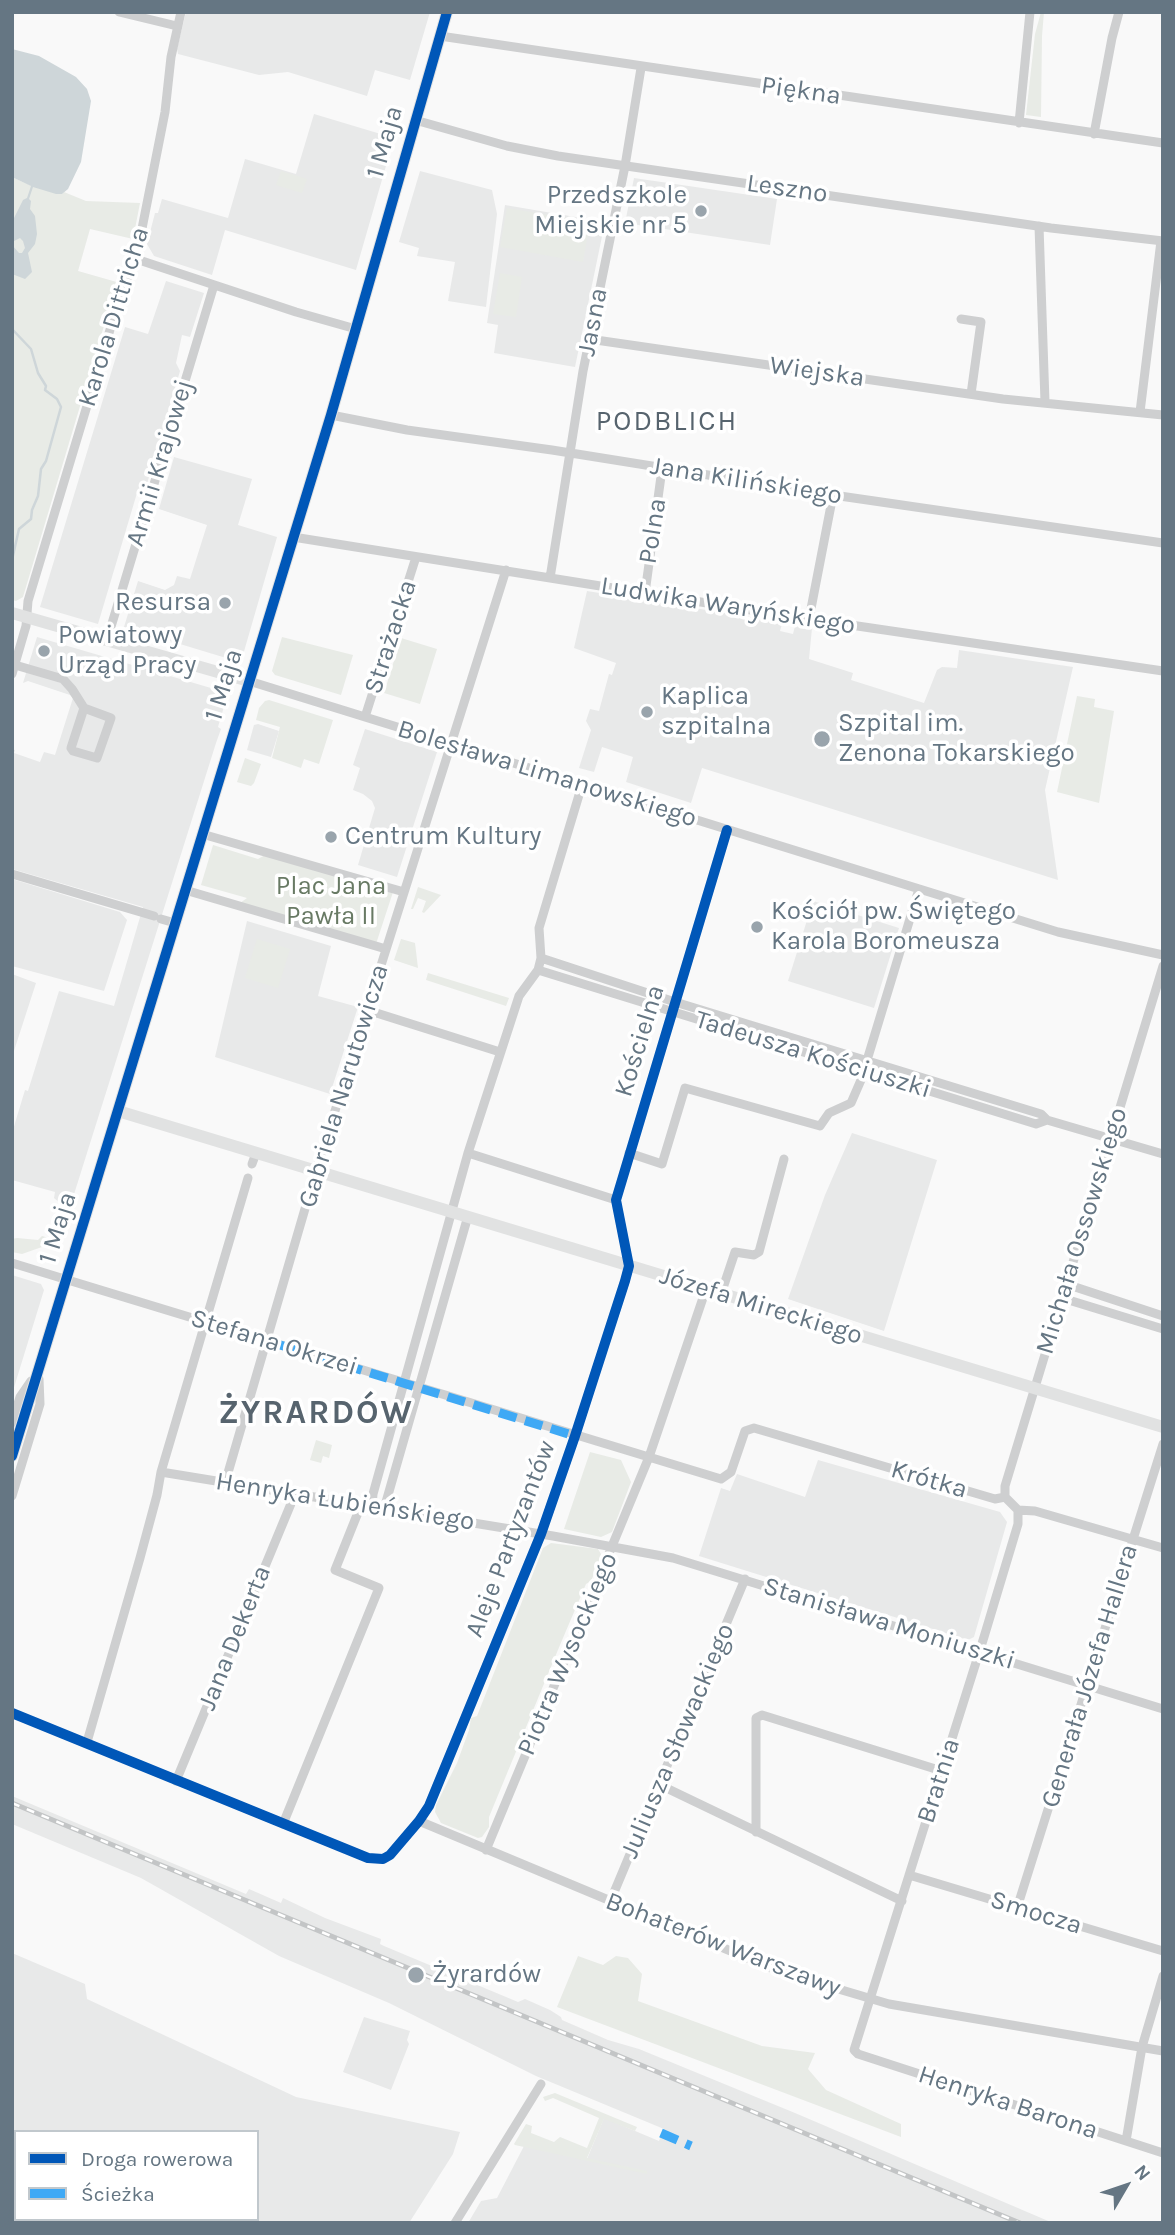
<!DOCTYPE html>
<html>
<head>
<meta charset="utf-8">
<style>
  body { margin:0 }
  #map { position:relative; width:1175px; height:2235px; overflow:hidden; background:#f9f9f9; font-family:Karla,sans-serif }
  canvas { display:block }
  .frame { position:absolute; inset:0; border:14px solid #657683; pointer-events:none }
  .legend { position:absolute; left:14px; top:2130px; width:245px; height:91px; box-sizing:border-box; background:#fff; border:2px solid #c1c8cd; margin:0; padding:9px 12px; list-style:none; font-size:21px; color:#657683 }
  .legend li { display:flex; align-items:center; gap:14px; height:35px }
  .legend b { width:35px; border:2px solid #c1c8cd }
  .north { position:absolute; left:1091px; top:2151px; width:70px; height:70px; -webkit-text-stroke:5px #fff; paint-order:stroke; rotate:51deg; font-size:19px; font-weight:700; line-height:28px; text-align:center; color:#657683 }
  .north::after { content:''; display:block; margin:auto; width:24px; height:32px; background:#657683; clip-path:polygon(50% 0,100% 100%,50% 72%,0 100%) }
</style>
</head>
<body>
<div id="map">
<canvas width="1175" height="2235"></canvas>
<div class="frame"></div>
<ul class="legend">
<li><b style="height:9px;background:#0057b8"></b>Droga rowerowa</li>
<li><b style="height:9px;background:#3fa9f5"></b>Ścieżka</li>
</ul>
<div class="north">N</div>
</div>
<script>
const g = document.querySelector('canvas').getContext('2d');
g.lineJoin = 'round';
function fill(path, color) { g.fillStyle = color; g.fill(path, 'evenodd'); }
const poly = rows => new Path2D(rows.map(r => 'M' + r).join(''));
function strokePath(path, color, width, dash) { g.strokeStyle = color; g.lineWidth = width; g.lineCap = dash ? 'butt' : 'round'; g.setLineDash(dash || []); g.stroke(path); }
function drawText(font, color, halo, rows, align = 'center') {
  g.font = font + ' Karla,sans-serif'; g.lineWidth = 7; g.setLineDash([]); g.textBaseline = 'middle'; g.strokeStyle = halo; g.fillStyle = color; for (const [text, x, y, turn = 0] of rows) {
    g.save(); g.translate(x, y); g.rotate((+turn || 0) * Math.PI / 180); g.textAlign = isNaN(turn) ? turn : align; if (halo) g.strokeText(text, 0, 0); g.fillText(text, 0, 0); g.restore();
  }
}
fill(poly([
  [186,12,430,12,410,80,375,70,367,96,288,72,259,75,178,54,177,49],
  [314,114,394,138,356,270,225,230,212,275,154,256,147,244,155,213,158,213,162,199,228,218,245,159,296,174],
  [420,171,492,190,497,214,486,307,448,301,455,262,417,256,419,248,399,242],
  [634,178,777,199,770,245,625,223],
  [505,205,605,222,575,367,494,353,498,325,487,323],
  [166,281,204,293,190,337,182,335,176,363,180,371,144,494,137,493,98,624,40,607,125,327,148,334],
  [174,457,252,479,238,525,277,537,243,655,236,661,124,627,138,581,165,590,174,585,177,576,190,579,207,525,159,509],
  [587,591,763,619,782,624,780,631,793,634,795,626,812,628,809,659,853,673,851,680,924,703,937,670,942,667,957,668,959,650,1073,667,1045,790,1058,880,702,768,691,803,626,782,633,757,602,747,594,772,579,768,591,730,586,721,590,709,599,711,609,674,612,675,616,663,574,648],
  [37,637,228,693,218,727,221,729,216,743,70,1207,61,1204,54,1198,55,1192,12,1180,12,1133,25,1090,28,1091,59,991,114,1006,143,907,12,869,12,749,15,750,14,753,40,762,44,752,55,755,73,698,70,695,28,681,23,683],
  [258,724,279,731,271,757,247,750,254,725],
  [365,729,437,752,397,877,358,865,375,808,372,801,363,794,353,790,360,768,353,765],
  [12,879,120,912,127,920,104,991,12,966],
  [813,901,899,928,874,1008,788,981],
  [247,921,331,946,318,996,358,1007,330,1094,215,1057],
  [12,974,36,983,12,1057],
  [852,1133,937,1160,884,1331,788,1299,825,1195],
  [12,1275,41,1284,44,1290,12,1394],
  [818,1460,1000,1512,1007,1522,974,1637,968,1640,699,1556,721,1488,730,1491,737,1474,805,1497],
  [12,1796,246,1894,249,1889,281,1903,283,1898,325,1918,381,1939,380,1944,384,1946,518,2002,525,1999,550,2010,561,2017,562,2020,608,2040,639,2049,795,2113,1053,2223,468,2223,481,2201,497,2198,524,2146,587,2159,604,2118,659,2141,664,2129,536,2076,389,2003,279,1956,141,1878,12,1824],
  [12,1953,85,1984,87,1999,296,2097,460,2132,453,2154,409,2223,121,2223,113,2219,257,2219,257,2132,16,2132,16,2177,12,2175],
  [364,2017,410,2031,407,2040,409,2044,391,2090,343,2072]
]), '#e8e9e9');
fill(poly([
  [1041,12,1044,12,1042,36,1041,117,1026,115,1035,34],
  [281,171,307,179,302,193,276,185],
  [12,177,32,186,62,194,64,192,86,201,140,203,133,239,90,229,78,271,120,283,115,289,23,597,16,601,12,600],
  [507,208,590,222,583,262,500,247],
  [500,273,522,277,516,317,493,314],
  [282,637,353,655,341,695,275,675,272,671],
  [401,638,437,649,420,704,384,693],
  [1077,696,1095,699,1094,707,1114,711,1099,803,1057,792],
  [269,700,333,720,319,764,304,759,301,768,272,758,280,727,256,720,259,708,265,701],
  [245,758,261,764,254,783,251,786,237,782],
  [213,845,258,859,265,855,393,892,376,944,240,903,247,898,201,885],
  [418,887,441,895,424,913,422,912,426,901,418,898,413,909,411,909],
  [257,939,290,949,278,988,245,978],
  [401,939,415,943,418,968,394,960],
  [428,973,509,998,506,1006,426,980],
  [42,1236,59,1241,22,1254,12,1252,12,1239,17,1238,38,1240],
  [316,1440,332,1445,329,1458,323,1456,321,1463,310,1460],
  [590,1452,621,1460,631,1482,612,1532,601,1537,564,1529],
  [551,1543,598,1549,601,1554,600,1560,591,1581,586,1584,560,1645,489,1817,489,1827,482,1837,478,1838,441,1823,435,1812,436,1805,457,1763,469,1730,471,1718,477,1716,543,1548],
  [578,1956,603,1965,616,1956,628,1958,642,1974,638,2001,762,2046,815,2053,808,2069,826,2090,901,2124,901,2137,557,2007],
  [555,2093,637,2127,635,2131,604,2119,587,2158,647,2171,647,2174,515,2145,514,2144,526,2124,532,2126,531,2133,554,2142,560,2137,587,2148,599,2118,553,2098,545,2101,543,2097]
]), '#e8ebe6');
fill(poly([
  [12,49,39,56,76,77,87,89,91,101,81,162,68,189,62,194,56,194,33,187,29,199,31,201,30,209,35,216,37,234,35,244,28,253,32,272,25,279,12,274,12,245,19,253,22,253,25,248,23,241,20,238,12,242,12,222,23,200,27,198,31,186,12,177]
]), '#ced6d9');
strokePath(poly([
  [12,329,31,349,38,373,46,386,45,390,57,399,61,407,46,461,41,469,38,496,32,510,31,519,19,529,12,560]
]), '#ced6d9', 2.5);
strokePath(poly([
  [119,12,177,26],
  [440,36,1163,143],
  [415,120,507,146,558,156,1051,228,1163,241],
  [1019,123,1030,12],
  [1094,134,1112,38,1119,12],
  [1039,226,1045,402],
  [136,259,296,312,356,329],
  [961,319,981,322,971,394],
  [589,339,1003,399,1163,415],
  [1140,412,1161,241],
  [331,415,407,430,552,450,833,495,1163,543],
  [293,537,776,614,1163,671],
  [550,578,583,371,625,166,641,68],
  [645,593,662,469],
  [809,619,833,495],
  [107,640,214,285],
  [15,665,63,679,72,689,84,708,111,718,97,758,73,751,71,748,84,708],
  [12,674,26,626,28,601,122,290,136,259,165,112,171,57,181,12],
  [249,681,1058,932,1163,955],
  [365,717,416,557],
  [202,834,404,892],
  [12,874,154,916],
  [185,890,386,949],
  [161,919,175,923],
  [541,958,675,1002,1041,1114,1047,1120,1163,1154],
  [538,970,1036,1124,1047,1120],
  [367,1010,500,1052],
  [468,1153,616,1200],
  [629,1153,662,1164,685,1088,820,1126,829,1113,851,1103,861,1080,919,889],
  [252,1164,256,1153],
  [12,1263,721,1479,731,1472,745,1431,754,1428,995,1499,1005,1497,1018,1510,1035,1511,1163,1548],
  [1066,1284,1163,1316],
  [721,1294,735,1252,754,1255,759,1252,784,1159],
  [1062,1298,1163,1329],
  [12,1423,20,1397,31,1381],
  [161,1472,553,1536,673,1558,1163,1709],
  [225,1483,316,1171,506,570],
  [12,1496,40,1404,39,1379],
  [1005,1497,1005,1486,1163,966],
  [372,1507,373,1494,468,1153,519,996,538,970,541,958,539,928,582,785],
  [384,1509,468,1216],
  [1018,1510,1018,1524,984,1637,854,2050,858,2054,1163,2153],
  [12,1713,368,1858,383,1859,390,1855,419,1821,429,1806,541,1534,575,1436,625,1281,629,1266,616,1200,727,830],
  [87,1742,140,1558,157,1495,161,1472,248,1178],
  [176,1781,295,1494],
  [660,1785,902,1901],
  [419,1821,781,1972,889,2004,1163,2051],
  [283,1824,379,1588,335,1570,361,1505],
  [756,1832,756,1718,762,1715,942,1771],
  [486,1850,649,1457,706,1289],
  [909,1875,1163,1951],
  [610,1902,745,1579],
  [1017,1908,1163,1444],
  [1126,2141,1142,2047,1163,1976],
  [455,2223,541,2084]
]), '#cecfd0', 9);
strokePath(poly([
  [12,613,249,681],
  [118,1111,1163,1427],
  [12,1456,331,415,447,12],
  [12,2201,16,2203],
  [53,2219,61,2223]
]), '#e1e2e2', 12);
const rail = poly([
  [12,1803,1020,2223]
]);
strokePath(rail, '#c3c5c6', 5);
strokePath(rail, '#fff', 2.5, [8]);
strokePath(poly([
  [267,1341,575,1436],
  [661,2133,691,2146]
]), '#3fa9f5', 9, [18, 9]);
strokePath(poly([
  [12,1456,331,415,447,12],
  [12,1713,368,1858,383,1859,390,1855,419,1821,429,1806,541,1534,575,1436,625,1281,629,1266,616,1200,727,830]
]), '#0057b8', 10);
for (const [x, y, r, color] of [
  [701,211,7,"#99a4ac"],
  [225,603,7,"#99a4ac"],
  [44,651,7,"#99a4ac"],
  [647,712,7,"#99a4ac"],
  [822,739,9,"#99a4ac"],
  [331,837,7,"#99a4ac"],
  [757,927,7,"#99a4ac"],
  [416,1975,9,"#99a4ac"]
]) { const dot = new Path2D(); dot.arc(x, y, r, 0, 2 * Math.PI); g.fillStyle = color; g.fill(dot); strokePath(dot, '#fff', 2.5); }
drawText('26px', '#657683', '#fff', [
  ["Piękna",801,91,8],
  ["1 Maja",385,142,-74],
  ["Leszno",787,189,8],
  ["Karola Dittricha",114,317,-73],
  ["Jasna",593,322,-79],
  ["Wiejska",817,372,8],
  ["Armii Krajowej",160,463,-73],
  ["Jana Kilińskiego",746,481,9],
  ["Polna",653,531,-81],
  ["Ludwika Waryńskiego",728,606,9],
  ["Strażacka",391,637,-72],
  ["1 Maja",224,685,-73],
  ["Bolesława Limanowskiego",547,774,17],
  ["Kościelna",640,1041,-73],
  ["Tadeusza Kościuszki",813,1055,17],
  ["Gabriela Narutowicza",344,1086,-73],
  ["1 Maja",58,1228,-73],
  ["Michała Ossowskiego",1082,1231,-73],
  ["Józefa Mireckiego",761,1306,17],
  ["Stefana Okrzei",274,1343,17],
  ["Krótka",929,1480,16],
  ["Henryka Łubieńskiego",345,1502,9],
  ["Aleje Partyzantów",511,1539,-69],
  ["Stanisława Moniuszki",889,1624,17],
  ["Jana Dekerta",235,1638,-68],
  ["Piotra Wysockiego",568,1654,-67],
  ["Generała Józefa Hallera",1090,1676,-73],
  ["Juliusza Słowackiego",678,1741,-67],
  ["Bratnia",939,1781,-72],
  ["Smocza",1036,1913,17],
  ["Bohaterów Warszawy",723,1945,21],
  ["Henryka Barona",1008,2103,18]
]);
drawText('26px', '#657683', '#fff', [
  ["Przedszkole",687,196,"right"],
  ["Miejskie nr 5",687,226,"right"],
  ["Resursa",211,603,"right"],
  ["Powiatowy",58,636],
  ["Urząd Pracy",58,666],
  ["Kaplica",661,697],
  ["szpitalna",661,727],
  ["Szpital im.",838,724],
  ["Zenona Tokarskiego",838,754],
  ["Centrum Kultury",345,837],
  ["Kościół pw. Świętego",771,912],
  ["Karola Boromeusza",771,942],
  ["Żyrardów",432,1975]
], 'left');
drawText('26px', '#687a64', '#fff', [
  ["Plac Jana",331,887],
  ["Pawła II",331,917]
]);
g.letterSpacing = '2px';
drawText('28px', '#57646e', '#fff', [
  ["PODBLICH",667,422]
]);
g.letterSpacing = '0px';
g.letterSpacing = '2px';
drawText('bold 33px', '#57646e', '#fff', [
  ["ŻYRARDÓW",316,1414]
]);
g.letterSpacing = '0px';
</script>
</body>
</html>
